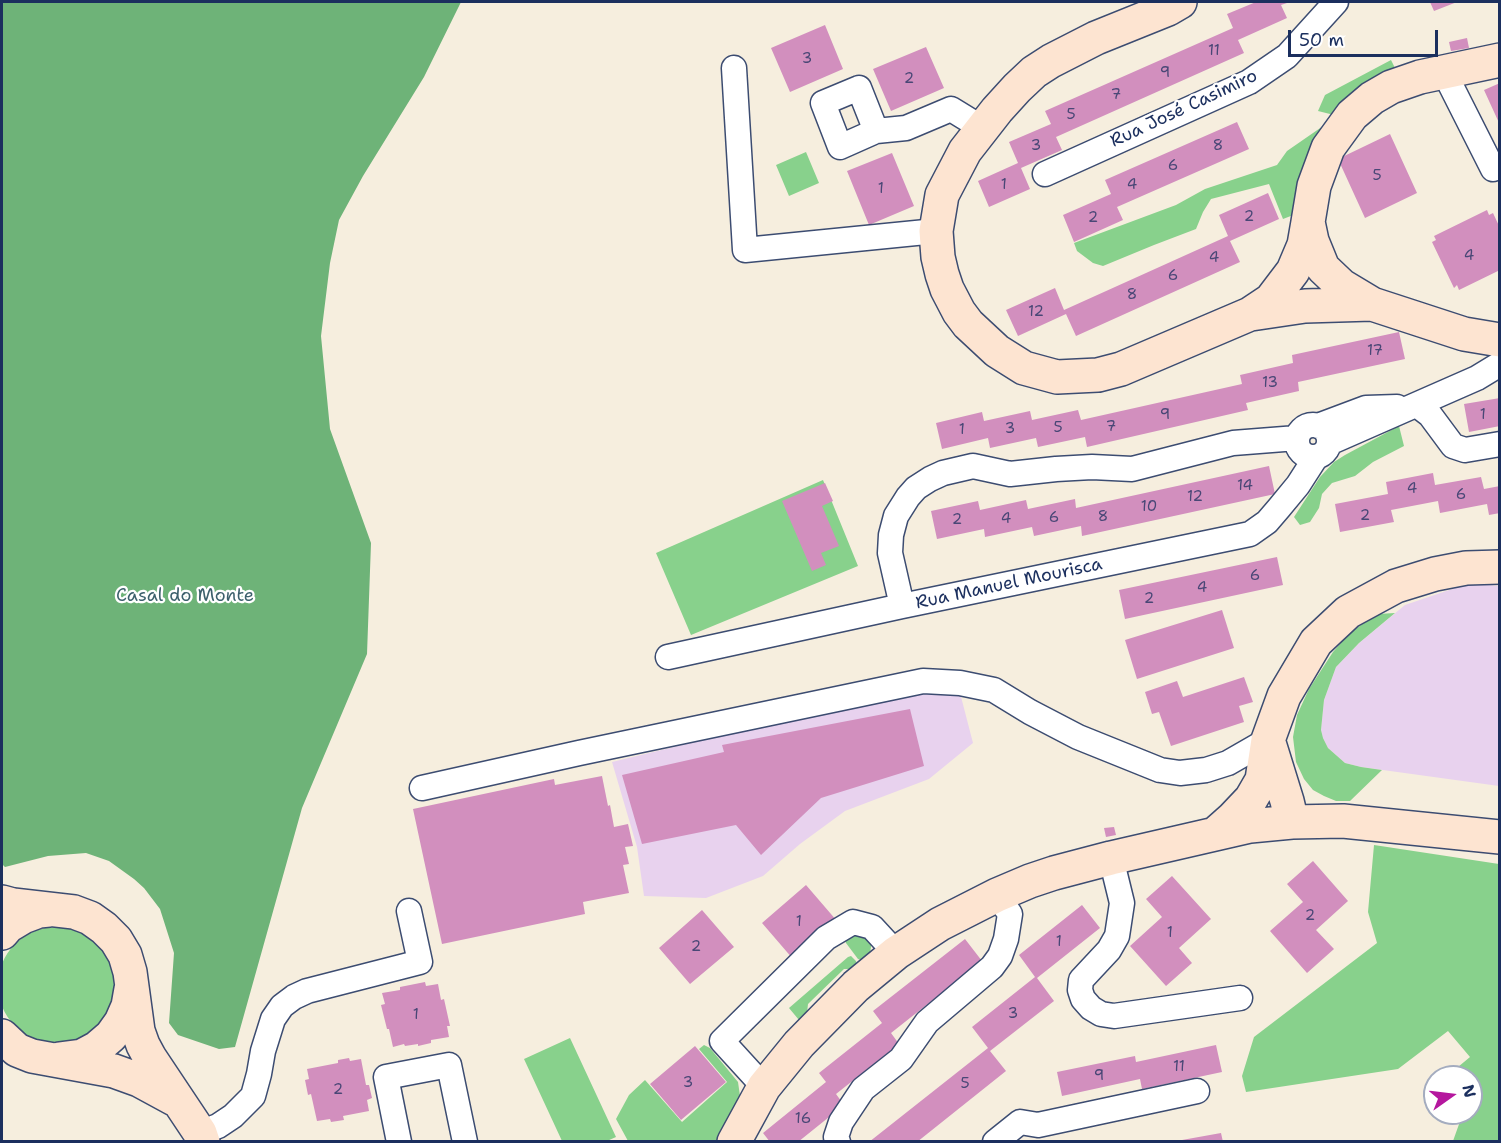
<!DOCTYPE html>
<html>
<head>
<meta charset="utf-8">
<style>
  body { margin:0 }
  #map { position:relative; width:1501px; height:1143px; overflow:hidden; background:#f6eede; font-family:"Shantell Sans",sans-serif }
  canvas { display:block }
  .frame { position:absolute; inset:0; border:3px solid #1b2f5e; pointer-events:none }
  .north { position:absolute; left:1423px; top:1065px; width:60px; height:60px; box-sizing:border-box; background:#fff; border:2px solid #a4acbf; border-radius:50%; rotate:76deg; font-size:16px; font-weight:700; line-height:24px; text-align:center; color:#1b2f5e }
  .north::after { content:''; display:block; margin:auto; width:21px; height:27px; background:#b5179e; clip-path:polygon(50% 0,100% 100%,50% 72%,0 100%) }
  .scale { position:absolute; left:1288px; top:30px; width:150px; height:27px; box-sizing:border-box; border:3px solid #1b2f5e; border-top:0; padding-left:8px; font-size:18px; line-height:21px; white-space:nowrap; color:#1b2f5e; -webkit-text-stroke:4px #fff; paint-order:stroke }
</style>
</head>
<body>
<div id="map">
<canvas width="1501" height="1143"></canvas>
<div class="frame"></div>
<div class="north">N</div>
<div class="scale">50 m</div>
</div>
<script>
const g = document.querySelector('canvas').getContext('2d');
g.lineJoin = 'round';
function fill(path, color) { g.fillStyle = color; g.fill(path, 'evenodd'); }
const poly = rows => new Path2D(rows.map(r => 'M' + r).join(''));
function strokePath(path, color, width, dash) { g.strokeStyle = color; g.lineWidth = width; g.lineCap = dash ? 'butt' : 'round'; g.setLineDash(dash || []); g.stroke(path); }
function drawText(font, color, halo, rows, align = 'center') {
  g.font = font + ' "Shantell Sans",sans-serif'; g.lineWidth = 4.5; g.setLineDash([]); g.textBaseline = 'middle'; g.strokeStyle = halo; g.fillStyle = color; for (const [text, x, y, turn = 0] of rows) {
    g.save(); g.translate(x, y); g.rotate((+turn || 0) * Math.PI / 180); g.textAlign = isNaN(turn) ? turn : align; if (halo) g.strokeText(text, 0, 0); g.fillText(text, 0, 0); g.restore();
  }
}
fill(poly([
  [1470,583,1499,586,1499,786,1361,767,1345,763,1328,748,1323,738,1321,730,1324,700,1336,667,1359,643,1405,605],
  [959,689,973,743,929,779,845,811,800,844,763,876,706,898,644,896,637,847,612,762,897,693]
]), '#e8d2ee');
fill(poly([
  [1391,60,1395,68,1380,76,1334,115,1318,111,1325,95],
  [1326,124,1296,214,1283,219,1269,184,1211,199,1203,212,1196,229,1154,245,1103,266,1093,263,1077,251,1074,243,1176,205,1205,189,1277,165,1287,151],
  [806,152,819,183,789,196,776,165],
  [1399,426,1404,446,1373,462,1355,476,1332,483,1322,494,1319,508,1310,522,1300,525,1294,517,1320,477,1334,462,1345,455],
  [823,480,858,566,691,635,656,553],
  [1395,613,1359,643,1336,667,1324,700,1321,730,1323,738,1328,748,1345,763,1361,767,1382,770,1350,801,1336,801,1324,796,1313,790,1304,779,1296,762,1293,737,1297,715,1309,689,1333,652,1347,636,1371,617,1378,614],
  [1374,845,1499,864,1499,1141,1453,1141,1463,1113,1471,1113,1471,1077,1466,1077,1458,1067,1470,1057,1448,1031,1398,1069,1246,1092,1242,1076,1254,1037,1377,943,1368,912],
  '-2 985a58 58 0 1 1 116 0a58 58 0 1 1-116 0Z',
  [859,933,871,941,871,947,870,954,866,959,861,960,858,959,846,943,845,940,848,937],
  [851,956,856,961,857,965,852,969,844,969,808,1004,807,1013,799,1020,789,1008,848,957],
  [570,1038,616,1137,607,1141,562,1141,524,1059],
  [704,1045,710,1048,738,1082,740,1096,716,1141,628,1141,616,1119,629,1095,645,1080,682,1122,727,1082,699,1049]
]), '#88d18c');
fill(poly([
  [2,2,461,2,424,77,363,176,339,220,330,263,321,336,330,429,371,543,367,654,302,808,235,1047,219,1049,178,1035,169,1023,174,953,160,909,144,888,134,879,109,861,86,853,48,856,5,867,2,864]
]), '#6eb378');
fill(poly([
  [1256,2,1290,2,1281,5,1287,18,1238,40,1244,53,1056,137,1062,150,1021,168,1030,189,989,207,978,181,1018,163,1009,142,1051,124,1045,111,1233,28,1227,14],
  [1430,2,1457,2,1434,11],
  [825,25,843,69,790,92,771,48],
  [1467,38,1469,48,1451,51,1449,42],
  [926,47,944,88,891,111,873,69],
  [1500,83,1500,125,1484,90],
  [1237,122,1249,149,1117,207,1123,220,1074,242,1063,215,1111,194,1105,180],
  [1390,134,1417,193,1365,218,1338,159],
  [892,153,914,206,869,225,847,171],
  [1268,193,1279,219,1230,241,1240,262,1076,336,1066,314,1018,336,1006,310,1055,288,1064,310,1228,236,1219,215],
  [1487,210,1489,215,1493,213,1500,228,1500,270,1459,290,1457,285,1454,288,1432,242,1436,240,1434,236],
  [1399,332,1405,359,1298,382,1299,391,1246,403,1248,410,1087,447,1085,437,1038,447,1036,438,990,448,988,438,942,449,936,423,982,412,984,421,1030,411,1032,420,1078,410,1081,420,1242,384,1240,375,1293,363,1292,355],
  [1500,398,1500,426,1469,432,1464,404],
  [1269,466,1275,494,1082,536,1081,526,1034,536,1032,527,985,537,984,529,937,539,931,511,978,501,980,510,1026,500,1028,509,1075,499,1076,508],
  [1433,473,1435,485,1481,477,1484,489,1500,486,1500,513,1489,515,1487,504,1440,513,1438,501,1391,510,1394,522,1340,532,1335,504,1388,494,1386,482],
  [825,483,833,501,822,506,839,546,821,553,826,565,812,571,782,501],
  [1277,557,1283,585,1125,619,1119,590],
  [1222,610,1234,648,1137,679,1125,640],
  [1244,677,1253,702,1239,706,1244,722,1171,746,1159,712,1152,714,1145,692,1177,681,1183,697],
  [910,709,924,766,821,798,761,855,736,825,642,844,622,775,724,752,722,745],
  [602,776,608,806,610,805,614,827,628,824,633,846,625,847,629,864,623,865,629,893,583,902,585,914,442,944,413,809,554,779,555,785],
  [1114,827,1116,835,1106,837,1104,828],
  [1313,861,1348,901,1316,930,1334,949,1307,973,1270,931,1303,902,1287,884],
  [1172,876,1211,919,1179,948,1192,963,1166,986,1130,946,1162,917,1146,899],
  [806,885,837,921,793,959,762,923],
  [1082,905,1100,928,1037,978,1054,1001,990,1051,1006,1071,917,1142,869,1142,988,1048,972,1027,1035,977,1019,955],
  [702,910,734,947,690,984,659,948],
  [965,939,982,961,891,1033,899,1044,836,1094,844,1105,798,1142,770,1142,763,1133,826,1082,819,1073,882,1023,873,1011],
  [425,982,426,986,438,984,441,1000,444,999,450,1026,447,1026,449,1037,431,1040,431,1043,418,1046,418,1044,405,1046,404,1044,393,1047,389,1029,387,1029,381,1005,385,1004,382,993,400,990,400,987],
  [1216,1045,1222,1072,1142,1089,1140,1079,1062,1096,1057,1072,1135,1056,1136,1062],
  [695,1046,726,1082,681,1120,650,1084],
  [349,1058,350,1061,361,1059,366,1085,369,1085,372,1098,367,1100,369,1111,343,1116,344,1120,331,1122,330,1119,317,1121,311,1094,308,1095,305,1080,309,1079,307,1069,338,1063,338,1060],
  [1221,1133,1223,1142,1183,1142,1182,1140]
]), '#d28fbe');
const street = poly([
  [734,68,745,250,936,231],
  [1444,72,1493,169,1500,166],
  [876,131,859,88,823,103,840,147,876,131,906,128,951,109,982,128],
  [1045,174,1249,82,1287,56,1336,2],
  [1417,405,1430,415,1453,446,1465,450,1500,444],
  '1297 441a16 16 0 1 1 32 0a16 16 0 1 1-32 0Z',
  [1318,426,1366,408,1397,407],
  [1329,443,1477,378,1500,364],
  [902,606,890,553,891,535,896,516,908,497,916,488,930,479,943,473,973,466,1010,474,1056,469,1092,467,1132,469,1233,443,1297,438],
  [668,657,902,606,1250,534,1267,522,1279,508,1298,485,1316,457],
  [422,788,579,753,923,681,960,683,994,690,1030,712,1078,737,1160,770,1180,773,1206,770,1228,763,1268,740],
  [1111,858,1122,903,1117,936,1109,950,1081,980,1080,990,1083,999,1091,1008,1101,1014,1114,1016,1240,998],
  [764,1087,722,1041,826,938,853,922,872,927,896,953],
  [200,1133,218,1126,233,1116,253,1096,259,1074,263,1051,273,1019,282,1006,294,997,307,991,420,962,409,911],
  [399,1142,386,1077,449,1065,465,1142],
  [838,1142,836,1137,841,1122,863,1089,901,1059,927,1022,992,967,1000,956,1006,939,1010,914,997,895],
  [995,1142,1020,1122,1038,1125,1197,1091]
]);
const secondary = poly([
  [1180,2,1168,9,1096,38,1051,61,1034,72,1017,88,997,110,965,151,942,195,936,231,938,257,942,274,947,289,959,312,968,324,997,351,1024,368,1057,377,1098,375,1121,369,1250,314,1271,300,1293,271,1304,245,1308,222],
  [1500,60,1420,77,1391,87,1372,98,1352,115,1328,148,1314,186,1308,222,1312,241,1323,268,1342,286,1372,304,1464,334,1500,340],
  [1251,314,1305,306,1372,304],
  [1270,746,1287,801,1292,822],
  [1215,834,1233,818,1251,799,1262,780,1268,740,1284,696,1316,642,1348,612,1396,586,1435,574,1466,568,1500,567],
  [2,902,13,905,74,912,90,918,104,928,116,940,125,955,130,972,138,1031,143,1045,150,1058,200,1133,203,1142],
  [2,933,8,926,23,917,39,911,49,910],
  [2,1036,17,1050,32,1056,114,1071,139,1080,174,1099],
  [59,1059,82,1056,97,1048,111,1036,121,1022,128,1006,131,989],
  [734,1142,764,1087,799,1044,856,986,896,953,940,924,997,895,1030,881,1054,873,1111,858,1250,826,1292,822,1343,821,1500,837]
]);
strokePath(street, '#3c4c71', 27);
strokePath(secondary, '#3c4c71', 36);
strokePath(street, '#fff', 24);
strokePath(secondary, '#fde4d1', 33);
drawText('15px', '#494776', null, [
  ["11",1214,51],
  ["3",807,59],
  ["9",1165,73],
  ["2",909,79],
  ["7",1116,95],
  ["5",1071,115],
  ["3",1036,146],
  ["8",1218,146],
  ["6",1173,166],
  ["5",1377,176],
  ["1",1004,185],
  ["4",1132,185],
  ["1",881,189],
  ["2",1249,217],
  ["2",1093,218],
  ["4",1469,256],
  ["4",1214,258],
  ["6",1173,276],
  ["8",1132,295],
  ["12",1036,312],
  ["17",1375,351],
  ["13",1270,383],
  ["9",1165,415],
  ["1",1483,415],
  ["7",1111,427],
  ["5",1058,428],
  ["3",1010,429],
  ["1",962,430],
  ["14",1245,486],
  ["4",1412,489],
  ["6",1461,495],
  ["12",1195,497],
  ["10",1149,507],
  ["2",1365,516],
  ["8",1103,517],
  ["6",1054,518],
  ["4",1006,519],
  ["2",957,520],
  ["6",1255,576],
  ["4",1202,588],
  ["2",1149,599],
  ["2",1310,916],
  ["1",799,922],
  ["1",1170,933],
  ["1",1059,942],
  ["2",696,947],
  ["3",1013,1014],
  ["1",416,1015],
  ["11",1179,1067],
  ["9",1099,1076],
  ["3",688,1083],
  ["5",965,1084],
  ["2",338,1090],
  ["16",803,1119]
]);
drawText('18px', '#1b2f5e', '#fff', [
  ["Rua José Casimiro",1184,109,-25],
  ["Rua Manuel Mourisca",1009,584,-12]
]);
drawText('18px', '#3c606c', '#fff', [
  ["Casal do Monte",185,596]
]);
</script>
</body>
</html>
